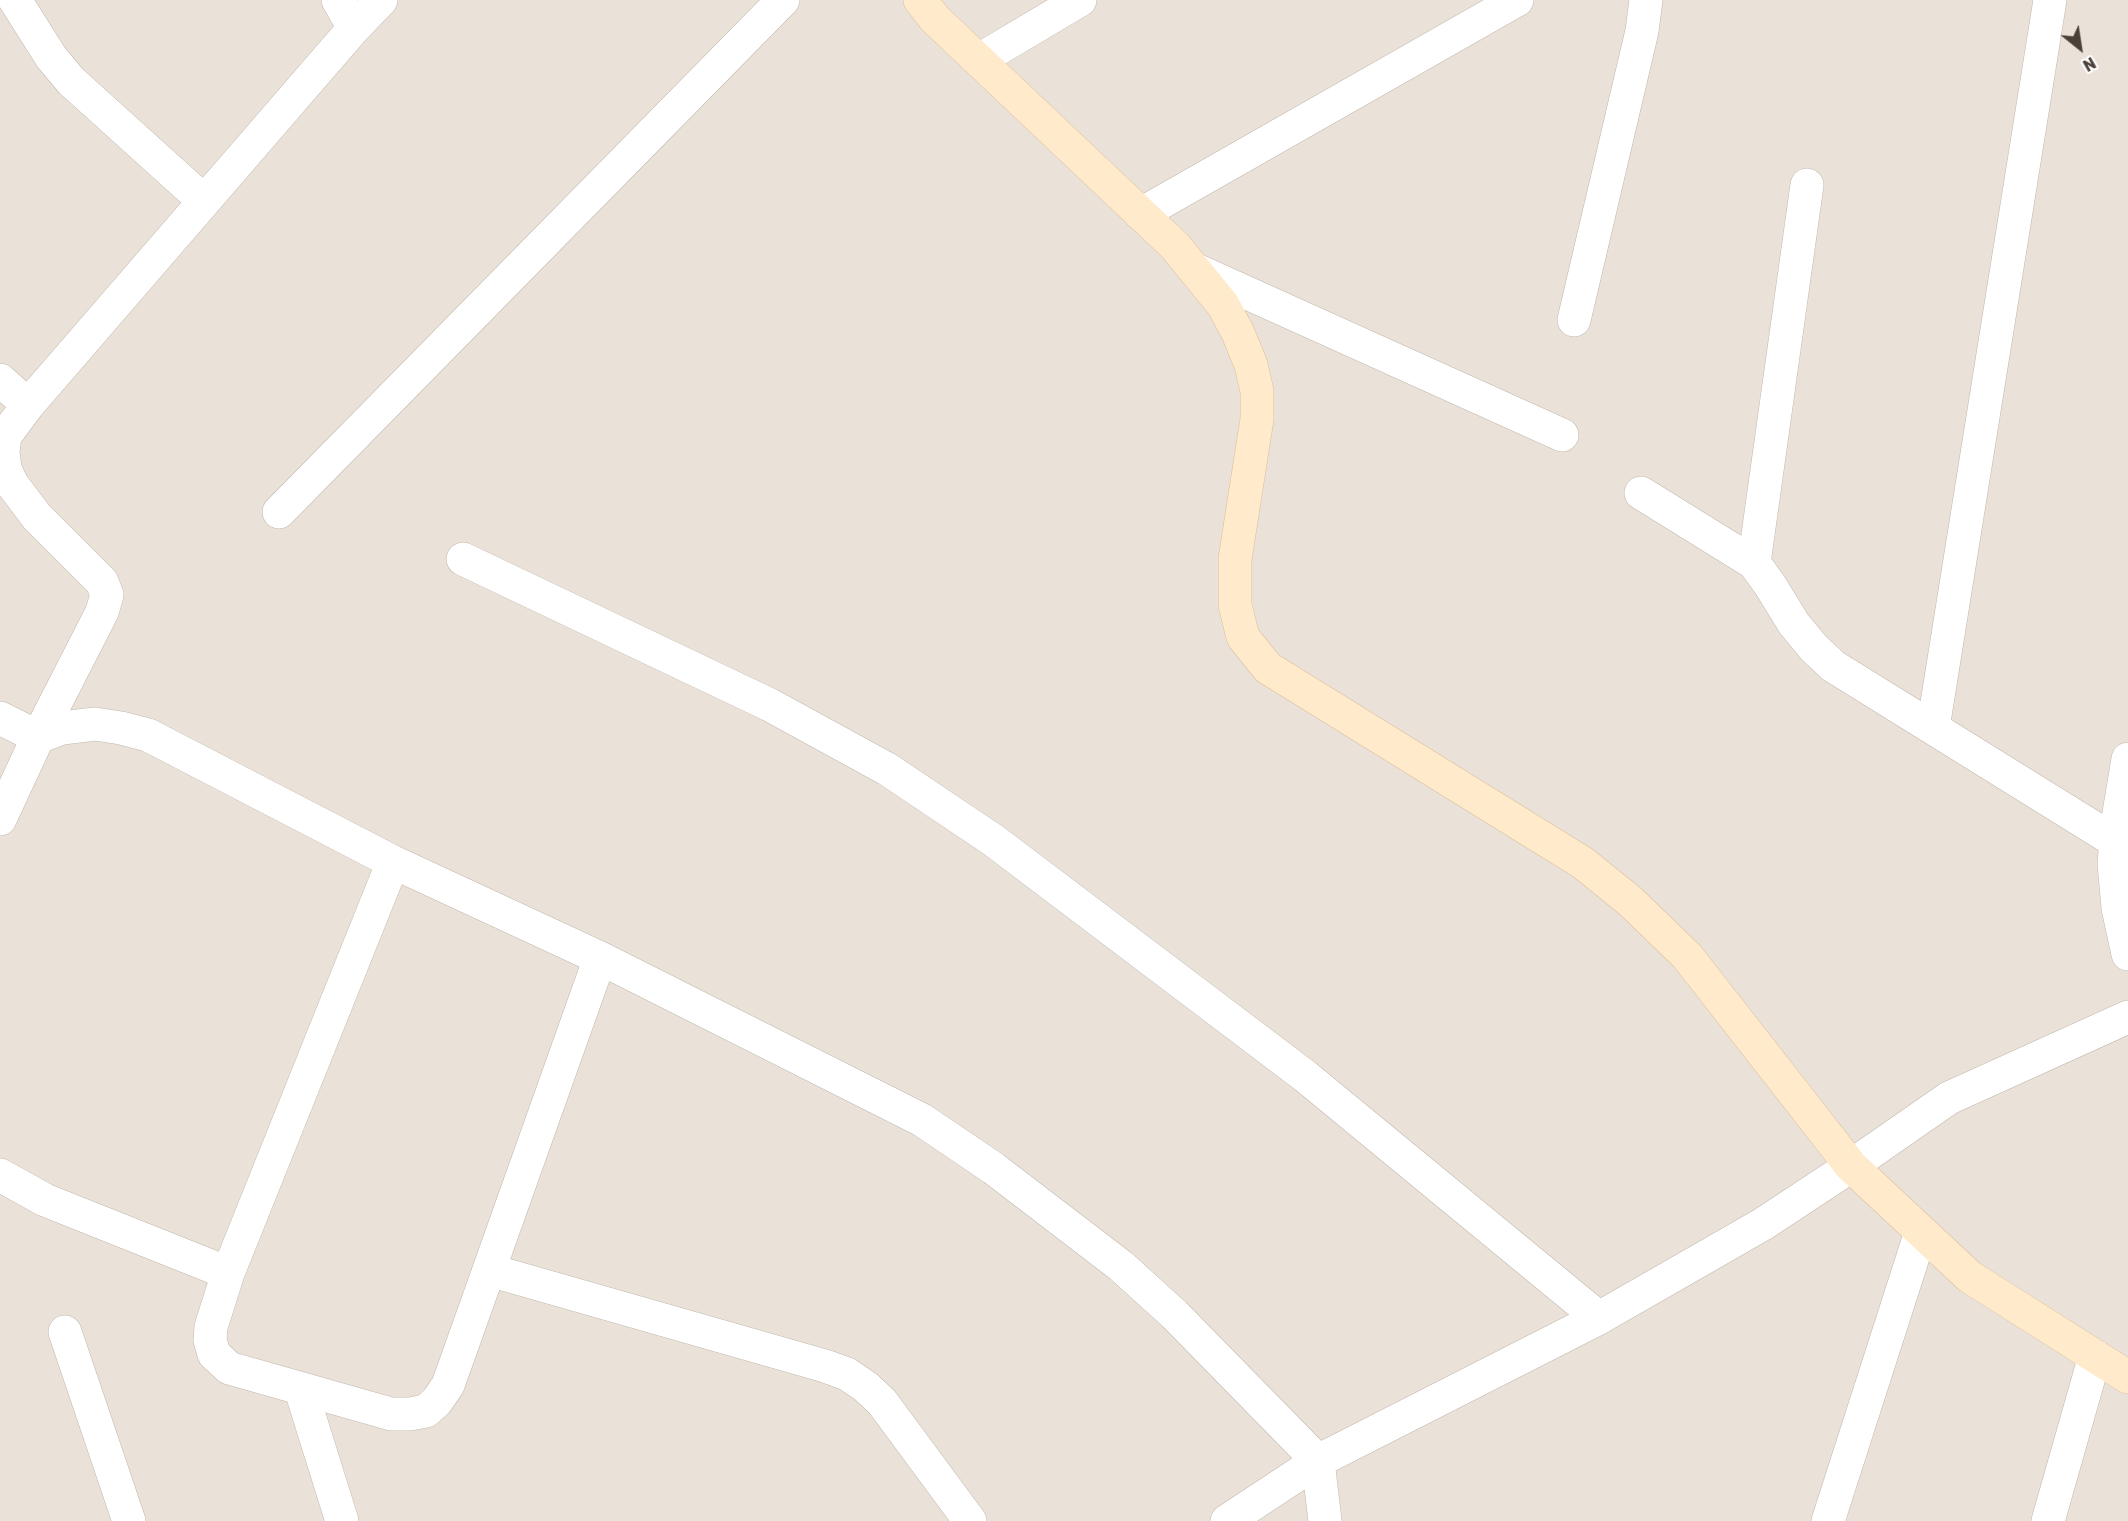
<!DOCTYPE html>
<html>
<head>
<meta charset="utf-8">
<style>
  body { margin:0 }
  #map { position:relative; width:2128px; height:1521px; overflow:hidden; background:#f6f1eb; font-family:Rubik,sans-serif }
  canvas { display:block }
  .north { position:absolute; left:2050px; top:18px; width:60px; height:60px; -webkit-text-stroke:4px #fff; paint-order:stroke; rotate:150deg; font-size:16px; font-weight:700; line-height:24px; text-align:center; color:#4b4038 }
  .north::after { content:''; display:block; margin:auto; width:21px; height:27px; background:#4b4038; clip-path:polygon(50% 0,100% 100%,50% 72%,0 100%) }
</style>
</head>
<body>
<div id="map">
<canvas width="2128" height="1521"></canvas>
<div class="north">N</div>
</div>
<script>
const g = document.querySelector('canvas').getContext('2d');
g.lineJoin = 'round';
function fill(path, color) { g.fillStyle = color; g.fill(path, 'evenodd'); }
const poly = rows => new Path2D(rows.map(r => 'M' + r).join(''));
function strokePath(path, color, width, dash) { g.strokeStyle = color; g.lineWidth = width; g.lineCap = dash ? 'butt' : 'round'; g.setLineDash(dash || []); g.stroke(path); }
fill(poly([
  [0,0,2128,0,2128,1521,0,1521]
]), '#eae2d9');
const minor = poly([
  [15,0,51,57,71,81,204,201],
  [338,0,354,28],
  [979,60,1080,0],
  [1141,214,1517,0],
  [1194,269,1562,435],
  [1574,320,1642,31,1646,0],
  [0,380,28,405],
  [1641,493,1754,563,1770,585,1794,624,1813,647,1833,666,2115,841],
  [279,512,783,0],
  [463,559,770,705,887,769,993,840,1305,1076,1599,1318],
  [1754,563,1807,185],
  [0,718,38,737,62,728,95,724,121,728,148,735,393,862,600,958,922,1120,993,1168,1121,1266,1174,1314,1318,1461,1325,1521],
  [1933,728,2050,0],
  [2128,759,2118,819,2114,863,2118,908,2128,954],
  [0,819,38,737,102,612,107,595,102,582,37,517,12,484,5,469,3,452,5,436,28,405,354,28,381,0],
  [393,862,228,1273,211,1327,210,1340,214,1354,229,1368,391,1414,410,1414,426,1411,437,1401,448,1385,600,958],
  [0,1175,45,1200,228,1273],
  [489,1270,825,1366,847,1374,866,1387,882,1402,970,1521],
  [65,1332,129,1521],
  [301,1390,342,1521],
  [1828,1521,1921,1232],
  [2048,1521,2095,1356]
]);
const tertiary = poly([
  [1227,1521,1318,1461,1599,1318,1763,1224,1851,1166,1949,1098,2128,1017]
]);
const secondary = poly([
  [920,0,935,19,1175,246,1223,305,1238,333,1251,365,1257,391,1257,419,1235,559,1235,605,1243,637,1268,668,1583,863,1630,901,1687,956,1851,1166,1970,1277,2128,1377]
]);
strokePath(minor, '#c2b7ad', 34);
strokePath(tertiary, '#c2b7ad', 34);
strokePath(secondary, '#dabe9c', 34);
strokePath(minor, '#fff', 33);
strokePath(tertiary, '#fff', 33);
strokePath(secondary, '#ffeacc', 33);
</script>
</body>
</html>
